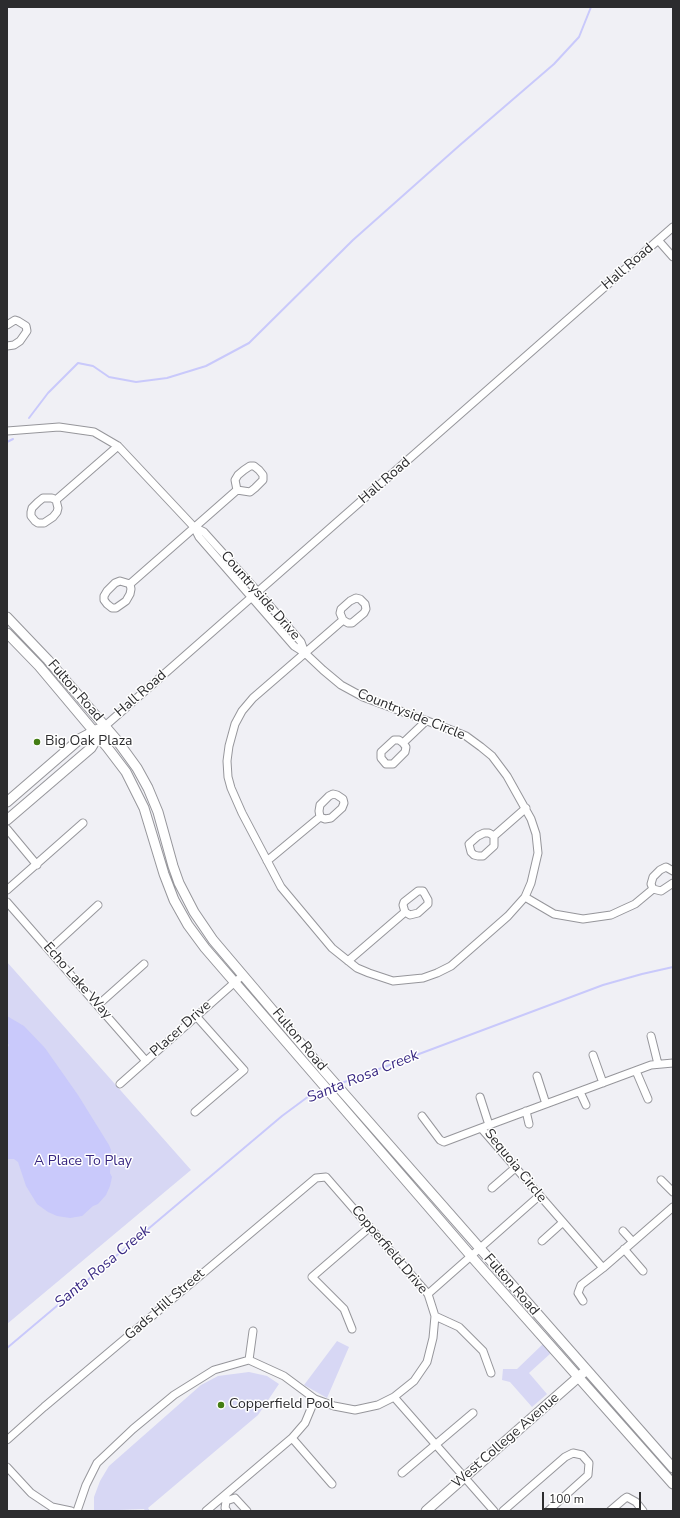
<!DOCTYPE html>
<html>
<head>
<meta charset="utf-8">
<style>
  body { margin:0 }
  #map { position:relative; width:680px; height:1518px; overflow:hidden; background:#f0f0f5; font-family:"Nunito Sans",sans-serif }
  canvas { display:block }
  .frame { position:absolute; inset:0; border:8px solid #2c2c2e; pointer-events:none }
  .scale { position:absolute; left:542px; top:1492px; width:99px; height:18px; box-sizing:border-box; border:2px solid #2c2c2e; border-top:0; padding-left:5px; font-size:12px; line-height:14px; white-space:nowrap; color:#2c2c2e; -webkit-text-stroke:3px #fff; paint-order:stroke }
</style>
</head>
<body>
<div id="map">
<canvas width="680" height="1518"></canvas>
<div class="frame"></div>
<div class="scale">100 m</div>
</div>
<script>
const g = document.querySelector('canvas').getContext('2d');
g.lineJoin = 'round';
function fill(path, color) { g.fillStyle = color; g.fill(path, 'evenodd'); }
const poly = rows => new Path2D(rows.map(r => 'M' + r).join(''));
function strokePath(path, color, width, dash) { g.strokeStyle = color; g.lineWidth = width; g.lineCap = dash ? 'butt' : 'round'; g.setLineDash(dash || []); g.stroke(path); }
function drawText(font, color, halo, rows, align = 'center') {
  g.font = font + ' "Nunito Sans",sans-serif'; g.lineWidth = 3; g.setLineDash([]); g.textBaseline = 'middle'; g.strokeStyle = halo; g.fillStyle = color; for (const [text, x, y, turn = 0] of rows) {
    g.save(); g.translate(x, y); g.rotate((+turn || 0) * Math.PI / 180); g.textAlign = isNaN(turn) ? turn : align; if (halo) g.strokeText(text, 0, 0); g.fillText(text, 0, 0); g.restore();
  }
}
fill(poly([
  [7,962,191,1170,7,1324],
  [337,1341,349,1347,327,1398,304,1385],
  [543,1344,551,1353,529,1373,547,1394,532,1407,510,1382,502,1380,503,1369,517,1369],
  [249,1372,267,1376,279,1384,258,1415,148,1508,150,1511,145,1511,144,1509,94,1511,94,1497,100,1481,109,1466,201,1385,218,1376]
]), '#d7d7f4');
fill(poly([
  [7,1016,24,1026,45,1048,78,1095,109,1145,111,1150,110,1173,112,1177,110,1186,106,1195,98,1204,93,1206,82,1216,70,1218,57,1216,48,1212,37,1204,26,1186,18,1162,14,1159,7,1159,7,1049,9,1045,7,1042]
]), '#c9c9fb');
strokePath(poly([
  [29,418,48,393,78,363,93,366,109,377,136,382,167,378,206,366,249,343,353,240,460,145,554,64,579,37,591,7],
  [7,442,13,439],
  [339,1084,603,985,642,974,673,967],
  [7,1348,282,1116,309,1096,323,1090]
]), '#c9c9fb', 2);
const minor = poly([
  [658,240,673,257],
  [7,325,15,320,18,321,26,326,27,331,20,341,14,345,7,346],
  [7,431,59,427,94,432,118,446,194,527,199,537,294,646,305,653],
  [56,500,58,508,57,512,53,517,44,523,38,523,35,521,31,516,31,512,32,508,38,502,43,498,52,498,56,500,118,446],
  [194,527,204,532,258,592,301,642,305,653],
  [130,584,131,589,130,594,126,601,116,608,112,608,107,604,104,600,104,596,107,591,115,583,120,581,130,584,237,490,250,492,255,488,263,480,263,475,259,470,254,466,250,466,244,470,238,475,235,480,237,490],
  [305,653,323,670,341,685,363,697,446,728,466,736,481,747,492,756,507,776,531,819,536,834,538,853,531,883,525,897,508,916,451,966,437,973,423,978,393,981,369,973,357,968,332,948,281,887,242,813,231,788,228,777,227,761,229,746,235,724,242,711,253,698,305,653],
  [305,653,343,620,348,623,352,623,364,613,366,609,365,604,360,599,356,598,350,601,341,609,340,613,343,620],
  [105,726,673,227],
  [403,743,406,747,405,752,393,764,386,764,381,758,381,752,394,740,399,740,403,743,426,721],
  [7,829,37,865],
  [494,836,494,846,483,856,478,856,474,855,471,852,469,844,478,836,484,833,489,833,494,836,526,808],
  [267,861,320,817,325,819,331,818,342,808,344,803,343,799,337,795,333,794,329,796,320,805,319,811,320,817],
  [653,889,651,884,653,877,660,870,666,867,673,871],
  [653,889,661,891,673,883],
  [7,890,83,823],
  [525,897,554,914,583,919,611,915,624,909,635,904,653,889],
  [7,902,146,1061],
  [49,950,98,905],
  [348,961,405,912,410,915,418,913,428,904,428,900,423,891,418,891,404,902,403,905,405,912],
  [98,1005,144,964],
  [651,1036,658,1064],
  [593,1055,603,1083],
  [673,1063,651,1065,481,1128,603,1268,673,1207],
  [636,1071,648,1099],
  [537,1076,546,1104],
  [120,1084,243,975],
  [580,1092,586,1105],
  [480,1097,489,1125],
  [526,1111,529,1124],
  [195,1112,244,1070,196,1016],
  [422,1116,440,1140,444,1142,481,1128],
  [661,1180,673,1192],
  [492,1188,515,1168],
  [623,1231,633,1242],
  [542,1241,562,1223],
  [624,1249,643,1271],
  [428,1294,539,1196],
  [583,1301,578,1293,581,1285,603,1268],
  [435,1316,459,1327,483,1351,491,1373],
  [352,1329,344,1309,312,1277,370,1227],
  [249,1360,253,1331],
  [394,1397,494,1511],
  [292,1438,332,1484],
  [7,1440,44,1407,316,1178,326,1177,428,1294,435,1316,433,1338,427,1362,414,1381,394,1397,378,1405,355,1410,334,1406,315,1399,284,1376,249,1360,214,1370,174,1395,133,1429,97,1463,86,1485,77,1511],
  [7,1467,31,1493,52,1507,71,1511],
  [402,1473,473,1413],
  [224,1498,226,1501,225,1508,227,1511],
  [226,1501,235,1498,247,1511],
  [206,1511,292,1438,305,1423,315,1399],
  [503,1511,565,1457,573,1453,582,1455,589,1463,588,1475,548,1511],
  [610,1511,624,1499,627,1497,636,1502,643,1511]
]);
const major = poly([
  [7,617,48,660,116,739,137,768,148,788,158,812,173,866,179,883,194,912,213,940,325,1072,673,1468],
  [7,633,39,666,107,747,126,772,144,808,164,874,174,900,188,925,205,948,471,1256,673,1484],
  [7,802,81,738,98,729],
  [7,820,91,748,101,732],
  [426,1511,583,1373]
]);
strokePath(minor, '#96969b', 9);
strokePath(major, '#96969b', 11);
strokePath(minor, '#fff', 7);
strokePath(major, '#fff', 9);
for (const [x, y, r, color] of [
  [37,742,4,"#447d14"],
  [221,1405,4,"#447d14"]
]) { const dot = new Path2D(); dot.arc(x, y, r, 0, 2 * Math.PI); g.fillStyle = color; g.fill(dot); strokePath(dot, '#fff', 1.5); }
drawText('14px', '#2c2c2e', '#fff', [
  ["Hall Road",628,267,-41],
  ["Hall Road",385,481,-41],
  ["Countryside Drive",260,596,49],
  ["Fulton Road",75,691,49],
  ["Hall Road",141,694,-41],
  ["Countryside Circle",411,715,22],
  ["Echo Lake Way",77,981,49],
  ["Placer Drive",181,1029,-42],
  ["Fulton Road",299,1040,50],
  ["Sequoia Circle",515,1166,51],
  ["Copperfield Drive",389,1250,50],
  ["Fulton Road",511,1285,49],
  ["Gads Hill Street",165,1305,-41],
  ["West College Avenue",506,1441,-41]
]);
drawText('14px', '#2c2c2e', '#fff', [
  ["Big Oak Plaza",45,742],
  ["Copperfield Pool",229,1405]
], 'left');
drawText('14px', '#372680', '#fff', [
  ["A Place To Play",83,1162]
]);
drawText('italic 15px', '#382882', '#fff', [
  ["Santa Rosa Creek",363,1077,-22],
  ["Santa Rosa Creek",103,1267,-40]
]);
</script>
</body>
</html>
